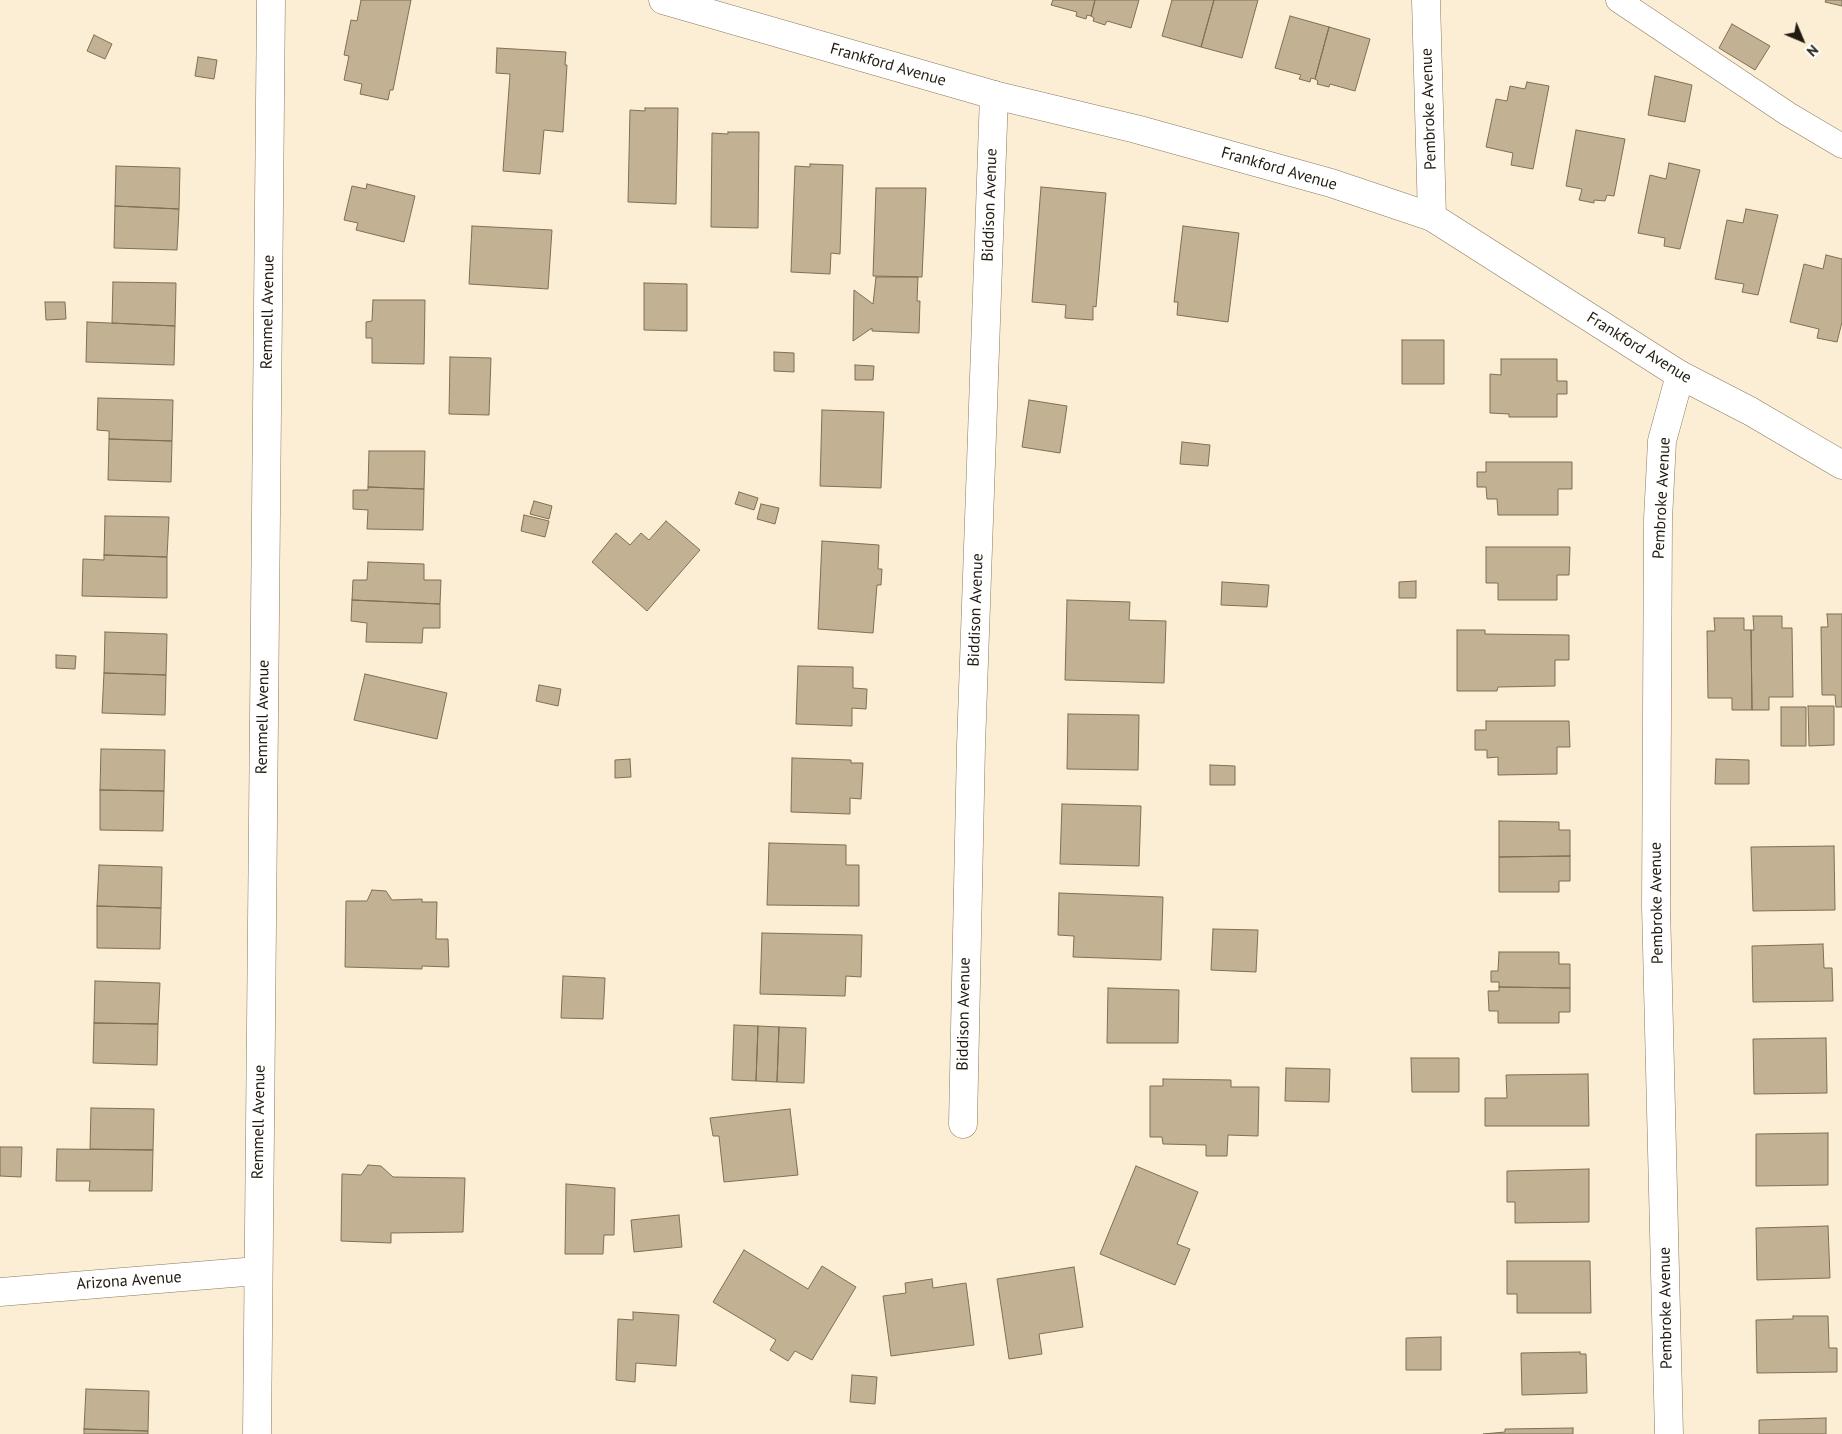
<!DOCTYPE html>
<html>
<head>
<meta charset="utf-8">
<style>
  body { margin:0 }
  #map { position:relative; width:1842px; height:1434px; overflow:hidden; background:#fceed5; font-family:"PT Sans",sans-serif }
  canvas { display:block }
  .north { position:absolute; left:1777px; top:15px; width:50px; height:50px; -webkit-text-stroke:4px #fff; paint-order:stroke; rotate:135deg; font-size:14px; font-weight:700; line-height:20px; text-align:center; color:#211b10 }
  .north::after { content:''; display:block; margin:auto; width:18px; height:22px; background:#211b10; clip-path:polygon(50% 0,100% 100%,50% 72%,0 100%) }
</style>
</head>
<body>
<div id="map">
<canvas width="1842" height="1434"></canvas>
<div class="north">N</div>
</div>
<script>
const g = document.querySelector('canvas').getContext('2d');
g.lineJoin = 'round';
function fill(path, color) { g.fillStyle = color; g.fill(path, 'evenodd'); }
const poly = rows => new Path2D(rows.map(r => 'M' + r).join(''));
function strokePath(path, color, width, dash) { g.strokeStyle = color; g.lineWidth = width; g.lineCap = dash ? 'butt' : 'round'; g.setLineDash(dash || []); g.stroke(path); }
function drawText(font, color, halo, rows, align = 'center') {
  g.font = font + ' "PT Sans",sans-serif'; g.lineWidth = 4.5; g.setLineDash([]); g.textBaseline = 'middle'; g.strokeStyle = halo; g.fillStyle = color; for (const [text, x, y, turn = 0] of rows) {
    g.save(); g.translate(x, y); g.rotate((+turn || 0) * Math.PI / 180); g.textAlign = isNaN(turn) ? turn : align; if (halo) g.strokeText(text, 0, 0); g.fillText(text, 0, 0); g.restore();
  }
}
const building = poly([
  [361,0,411,0,393,90,390,90,388,100,360,94,362,84,344,80,349,56,344,55,351,20,357,21,361,0],
  [1053,0,1095,0,1091,16,1087,15,1086,19,1076,16,1077,12,1051,5,1053,0],
  [1095,0,1139,0,1131,28,1107,21,1105,25,1093,21,1094,18,1091,16,1095,0],
  [1172,0,1214,0,1201,47,1162,36,1172,0],
  [1214,0,1258,0,1242,58,1201,47,1214,0],
  [1826,0,1842,0,1842,6,1825,2,1826,0],
  [1290,16,1329,27,1315,79,1311,78,1310,82,1299,79,1301,75,1275,68,1290,16],
  [1732,24,1770,46,1755,70,1719,48,1732,24],
  [1329,27,1370,39,1355,91,1330,84,1329,87,1317,84,1318,81,1315,79,1329,27],
  [94,35,112,44,105,59,87,51,94,35],
  [497,48,566,52,565,65,567,65,563,132,544,130,540,174,503,171,510,74,496,73,497,48],
  [198,57,217,60,214,79,195,76,198,57],
  [1655,76,1692,85,1685,122,1648,115,1655,76],
  [1527,82,1549,86,1533,169,1511,165,1513,153,1486,147,1496,99,1507,101,1510,86,1525,89,1527,82],
  [645,108,678,108,676,204,628,202,630,110,645,111,645,108],
  [1576,130,1625,139,1614,196,1607,195,1605,201,1594,200,1594,203,1579,200,1582,189,1566,186,1576,130],
  [728,132,759,132,758,228,711,227,712,133,728,134,728,132],
  [1669,163,1700,170,1680,249,1664,246,1665,238,1638,233,1650,175,1666,179,1669,163],
  [810,164,843,165,840,254,831,253,830,274,791,272,795,166,810,167,810,164],
  [116,166,180,168,179,209,115,206,116,166],
  [367,184,415,196,404,242,356,230,358,223,344,220,352,186,366,189,367,184],
  [1041,187,1106,193,1096,307,1093,306,1093,320,1065,318,1066,305,1032,302,1041,187],
  [876,188,926,188,922,277,873,276,876,188],
  [115,206,179,209,177,250,114,248,115,206],
  [1746,209,1778,215,1758,295,1742,292,1744,284,1715,279,1727,220,1743,223,1746,209],
  [472,226,552,230,548,289,469,284,472,226],
  [1183,226,1239,233,1228,322,1177,315,1178,302,1174,302,1183,226],
  [1826,255,1842,259,1842,322,1837,342,1817,338,1819,329,1790,322,1804,264,1823,269,1826,255],
  [876,277,918,277,917,301,920,301,919,333,872,331,872,328,853,341,854,290,873,304,876,277],
  [113,282,176,283,175,326,112,323,113,282],
  [644,283,687,284,687,331,644,330,644,283],
  [373,300,425,300,424,364,372,363,372,338,366,338,366,322,372,321,373,300],
  [45,302,65,302,66,319,46,320,45,302],
  [87,322,175,326,174,365,86,362,87,322],
  [1402,340,1444,340,1444,384,1402,384,1402,340],
  [774,352,794,353,794,372,774,371,774,352],
  [450,357,491,358,489,415,449,414,450,357],
  [1501,359,1557,359,1557,381,1567,381,1567,394,1557,394,1557,417,1509,417,1509,414,1490,413,1490,374,1501,375,1501,359],
  [855,365,874,366,873,380,855,380,855,365],
  [98,398,173,400,172,441,109,439,109,431,97,430,98,398],
  [1029,400,1067,406,1060,453,1022,447,1029,400],
  [822,410,884,412,881,488,820,486,822,410],
  [109,439,172,441,171,482,108,480,109,439],
  [1182,442,1210,445,1208,466,1180,464,1182,442],
  [369,451,425,451,424,489,368,487,369,451],
  [1486,462,1572,462,1572,489,1558,489,1558,515,1498,515,1497,499,1487,499,1486,487,1477,487,1477,472,1486,472,1486,462],
  [368,487,424,489,423,530,367,529,368,510,353,509,353,490,368,490,368,487],
  [739,492,758,498,754,510,735,504,739,492],
  [534,501,552,506,549,519,530,514,534,501],
  [761,504,779,508,775,524,757,519,761,504],
  [524,515,549,521,545,537,521,531,524,515],
  [105,516,169,517,167,557,104,555,105,516],
  [666,521,700,550,647,611,592,562,616,533,630,545,641,533,649,540,666,521],
  [822,541,879,545,878,569,882,569,881,585,877,585,873,633,818,629,822,541],
  [1486,547,1570,547,1569,575,1557,575,1557,600,1498,600,1498,583,1486,583,1486,547],
  [104,555,167,557,167,598,82,596,83,559,104,560,104,555],
  [368,562,424,564,424,580,441,580,440,604,352,600,353,580,367,580,368,562],
  [1416,581,1416,598,1399,598,1399,582,1416,581],
  [1222,582,1269,585,1267,607,1221,605,1222,582],
  [352,600,440,604,440,628,423,628,422,643,366,642,367,623,351,621,352,600],
  [1067,600,1130,602,1129,620,1166,621,1164,683,1065,680,1067,600],
  [1827,614,1842,614,1842,707,1836,707,1835,695,1822,695,1821,627,1828,627,1827,614],
  [1753,616,1782,616,1782,628,1792,628,1793,697,1769,697,1769,710,1752,710,1751,630,1754,630,1753,616],
  [1714,618,1744,618,1744,630,1751,630,1752,710,1732,710,1732,698,1708,698,1707,631,1715,631,1714,618],
  [1457,630,1485,630,1485,634,1569,635,1569,660,1555,660,1555,686,1498,687,1497,691,1457,691,1457,630],
  [105,632,167,634,166,675,104,673,105,632],
  [56,655,76,656,75,669,56,668,56,655],
  [798,666,853,667,853,688,867,689,866,709,852,708,852,726,796,724,798,666],
  [104,673,166,675,165,715,102,713,104,673],
  [365,674,447,693,437,739,354,720,365,674],
  [539,685,561,689,558,706,536,701,539,685],
  [1808,706,1834,706,1834,745,1809,746,1808,706],
  [1781,707,1806,707,1806,746,1781,746,1781,707],
  [1068,714,1139,715,1138,770,1067,769,1068,714],
  [1486,721,1569,721,1570,747,1557,747,1557,774,1498,775,1498,757,1487,758,1487,750,1475,750,1475,730,1486,730,1486,721],
  [101,749,165,750,164,791,100,790,101,749],
  [792,758,851,760,851,763,863,763,861,799,850,798,850,814,791,812,792,758],
  [630,759,631,777,615,778,615,760,630,759],
  [1716,759,1749,760,1749,784,1715,784,1716,759],
  [1210,765,1235,766,1235,785,1210,785,1210,765],
  [100,790,164,791,163,831,100,830,100,790],
  [1062,804,1141,806,1139,866,1060,864,1062,804],
  [1499,821,1559,822,1559,830,1570,830,1570,856,1499,857,1499,821],
  [769,843,846,845,846,865,859,865,859,906,767,905,769,843],
  [1834,846,1835,910,1753,911,1751,847,1834,846],
  [1570,856,1570,881,1559,881,1559,892,1499,892,1499,857,1570,856],
  [99,865,162,867,161,908,97,906,99,865],
  [372,890,386,891,392,900,422,899,422,902,437,902,436,939,448,939,449,967,422,966,422,969,345,967,346,901,367,901,372,890],
  [1059,893,1163,897,1161,960,1073,957,1074,936,1058,935,1059,893],
  [97,906,161,908,160,949,97,948,97,906],
  [1213,929,1258,930,1256,972,1211,970,1213,929],
  [762,933,862,935,861,977,846,976,845,996,760,994,762,933],
  [1823,944,1824,968,1832,968,1833,1001,1753,1002,1752,946,1823,944],
  [1499,952,1559,952,1559,964,1570,964,1570,988,1499,987,1499,982,1491,982,1491,971,1498,971,1499,952],
  [563,976,605,978,603,1019,561,1018,563,976],
  [95,981,160,983,158,1024,94,1023,95,981],
  [1499,987,1570,988,1570,1012,1559,1012,1559,1023,1498,1023,1498,1011,1489,1011,1488,991,1499,991,1499,987],
  [1108,988,1179,990,1178,1043,1107,1043,1108,988],
  [94,1023,158,1024,157,1065,93,1063,94,1023],
  [734,1025,758,1026,756,1081,732,1080,734,1025],
  [758,1026,779,1027,777,1082,756,1081,758,1026],
  [779,1027,806,1028,804,1083,777,1082,779,1027],
  [1826,1038,1827,1093,1754,1094,1753,1039,1826,1038],
  [1411,1058,1459,1058,1459,1092,1412,1092,1411,1058],
  [1286,1068,1330,1069,1329,1102,1285,1101,1286,1068],
  [1588,1074,1589,1126,1485,1126,1485,1098,1507,1098,1506,1075,1588,1074],
  [1163,1079,1231,1080,1231,1087,1259,1087,1258,1136,1228,1135,1227,1156,1206,1156,1206,1145,1163,1144,1162,1137,1150,1137,1150,1086,1163,1086,1163,1079],
  [91,1108,154,1109,153,1150,90,1149,91,1108],
  [790,1109,798,1175,724,1182,719,1136,713,1136,710,1118,790,1109],
  [1828,1133,1828,1185,1756,1186,1756,1134,1828,1133],
  [0,1147,22,1147,21,1177,0,1176,0,1147],
  [57,1149,153,1150,152,1191,89,1191,90,1181,56,1181,57,1149],
  [368,1165,381,1166,393,1177,465,1178,463,1232,391,1233,391,1243,341,1241,342,1174,361,1175,368,1165],
  [1136,1166,1198,1192,1177,1244,1190,1249,1175,1285,1100,1254,1136,1166],
  [1589,1169,1589,1222,1515,1223,1515,1202,1507,1202,1507,1171,1589,1169],
  [566,1184,615,1188,614,1235,604,1235,603,1254,565,1254,566,1184],
  [679,1215,682,1247,634,1252,631,1220,679,1215],
  [1828,1226,1830,1278,1757,1280,1756,1228,1828,1226],
  [744,1250,808,1289,822,1266,856,1287,812,1360,795,1351,788,1361,770,1350,776,1340,713,1302,744,1250],
  [1507,1261,1590,1261,1591,1313,1517,1313,1517,1294,1507,1294,1507,1261],
  [1074,1267,1083,1327,1039,1334,1042,1354,1009,1359,997,1279,1074,1267],
  [932,1279,933,1288,966,1283,974,1345,891,1356,883,1296,906,1293,905,1283,932,1279],
  [633,1312,679,1315,676,1366,636,1363,635,1382,616,1380,618,1319,633,1320,633,1312],
  [1793,1316,1828,1316,1829,1348,1837,1348,1837,1372,1757,1373,1756,1320,1793,1319,1793,1316],
  [1441,1337,1441,1370,1406,1370,1406,1338,1441,1337],
  [1580,1352,1580,1354,1586,1354,1587,1393,1522,1395,1521,1353,1580,1352],
  [852,1375,877,1377,875,1404,850,1402,852,1375],
  [86,1389,149,1391,148,1431,84,1429,86,1389],
  [1826,1418,1826,1434,1759,1434,1759,1420,1826,1418],
  [1573,1428,1573,1434,1483,1434,1505,1432,1505,1429,1573,1428],
  [84,1429,148,1431,148,1434,84,1434,84,1429]
]);
fill(building, '#c2b193');
strokePath(building, '#7f6f53', 1);
const service = poly([
  [1618,0,1788,114,1842,146]
]);
const minor = poly([
  [1426,0,1432,217],
  [963,1124,971,746,994,95],
  [0,1292,257,1271],
  [257,1434,271,0],
  [1669,1434,1656,906,1658,519,1662,441,1680,375]
]);
const tertiary = poly([
  [663,0,994,95,1136,129,1331,183,1432,217,1680,375,1750,411,1842,465]
]);
strokePath(service, '#89795d', 25);
strokePath(minor, '#89795d', 29);
strokePath(tertiary, '#89795d', 29);
strokePath(service, '#fff', 24);
strokePath(minor, '#fff', 28);
strokePath(tertiary, '#fff', 28);
drawText('16px', '#211b10', '#fff', [
  ["Frankford Avenue",888,65,16],
  ["Pembroke Avenue",1429,109,-92],
  ["Frankford Avenue",1279,169,16],
  ["Biddison Avenue",990,205,-88],
  ["Remmell Avenue",268,312,-89],
  ["Frankford Avenue",1639,348,32],
  ["Pembroke Avenue",1662,498,-87],
  ["Biddison Avenue",976,610,-88],
  ["Remmell Avenue",263,717,-89],
  ["Pembroke Avenue",1657,903,-91],
  ["Biddison Avenue",964,1014,-89],
  ["Remmell Avenue",259,1122,-89],
  ["Arizona Avenue",129,1281,-4],
  ["Pembroke Avenue",1666,1308,-91]
]);
</script>
</body>
</html>
